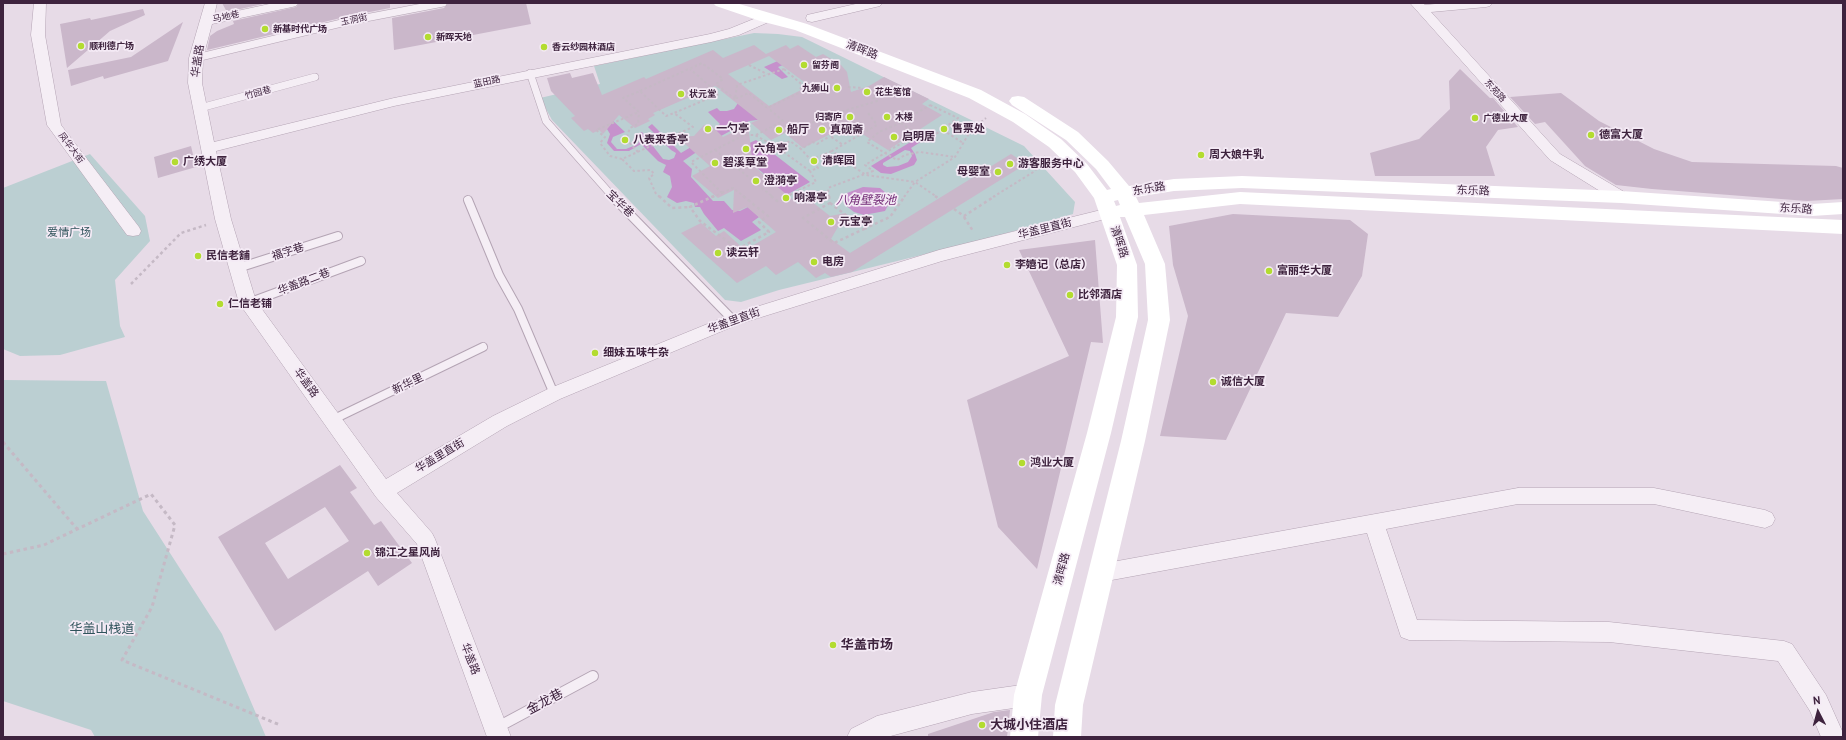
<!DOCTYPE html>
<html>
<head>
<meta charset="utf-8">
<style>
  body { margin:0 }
  #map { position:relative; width:1846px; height:740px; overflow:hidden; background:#e7dbe7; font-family:"PT Sans",sans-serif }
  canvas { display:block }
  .frame { position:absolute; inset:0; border:4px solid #3e233e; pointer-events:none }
  .north { position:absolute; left:1798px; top:692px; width:40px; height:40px; -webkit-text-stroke:3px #f4eaf5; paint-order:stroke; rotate:354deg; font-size:11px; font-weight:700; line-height:16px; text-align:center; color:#3e233e }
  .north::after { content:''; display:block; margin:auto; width:14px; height:18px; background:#3e233e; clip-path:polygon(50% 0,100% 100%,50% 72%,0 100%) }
</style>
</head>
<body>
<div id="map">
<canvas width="1846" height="740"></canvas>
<div class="frame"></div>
<div class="north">N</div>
</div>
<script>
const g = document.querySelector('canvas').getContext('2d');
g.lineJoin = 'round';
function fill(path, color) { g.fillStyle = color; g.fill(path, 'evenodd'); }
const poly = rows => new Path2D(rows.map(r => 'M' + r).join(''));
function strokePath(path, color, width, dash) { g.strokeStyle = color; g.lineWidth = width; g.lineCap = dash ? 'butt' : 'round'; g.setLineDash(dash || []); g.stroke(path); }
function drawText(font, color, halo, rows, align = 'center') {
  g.font = font + ' "PT Sans","Noto Sans SC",sans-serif'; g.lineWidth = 3.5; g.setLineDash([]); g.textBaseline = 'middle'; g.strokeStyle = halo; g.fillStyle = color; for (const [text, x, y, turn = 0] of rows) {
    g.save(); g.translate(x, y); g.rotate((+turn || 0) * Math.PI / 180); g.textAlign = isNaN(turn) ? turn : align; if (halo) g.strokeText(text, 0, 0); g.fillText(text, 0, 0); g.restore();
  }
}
fill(poly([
  [754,33,778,34,802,37,1024,146,1075,202,1073,214,987,239,779,290,741,302,725,300,552,120,540,98,600,84,594,66],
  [90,154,145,216,150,241,115,280,120,326,125,337,60,355,20,356,3,349,3,188],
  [3,380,106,381,143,511,222,634,266,737,95,737,91,730,3,701]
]), '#bbcfd2');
fill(poly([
  [789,56,795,60,778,67,788,77,782,79,764,67],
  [738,103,765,116,757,120,749,121,721,136,683,161,692,169,691,177,713,201,724,201,732,210,740,211,748,207,759,217,752,222,761,230,741,241,724,228,718,231,704,214,700,207,695,207,694,203,686,201,677,203,667,197,672,187,670,176,663,172,666,165,658,161,641,144,629,151,614,151,607,143,610,134,607,129,610,118,625,132,613,137,611,142,617,149,626,149,638,144,640,138,638,134,642,132,663,159,669,160,674,158,676,153,671,150,648,127,652,124,681,153,716,132,716,127,720,124,708,112,717,108,720,111,727,111,734,109],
  [917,138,922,141,911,148,915,154,917,160,914,165,891,174,881,173,871,166],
  [905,150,910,151,912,156,908,162,898,166,887,167,883,165,883,163],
  [756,140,810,182,781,198,760,183,769,178,757,168,748,172,747,153,751,150,751,147,745,145],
  [863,187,880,188,892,198,885,211,864,215,854,212,844,204,847,193]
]), '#c691cc');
fill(poly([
  [222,3,267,3,227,12],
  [299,3,390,3,390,8,349,16,207,50,210,36,217,31,234,24,233,21,296,7],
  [448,3,526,3,531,24,394,50,392,18,444,8],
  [143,9,145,15,110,31,67,68,60,24,90,18,91,20],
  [183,22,168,61,104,79,103,76,71,86,68,70,131,57],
  [754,45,766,54,786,45,790,49,798,45,816,57,823,54,841,65,847,72,851,92,869,86,884,77,929,99,922,104,942,115,888,150,848,125,803,148,785,133,771,140,751,123,758,120,720,90,722,88,720,89,715,86,653,113,655,115,648,119,650,121,635,128,619,115,603,134,599,130,593,133,588,129,584,131,571,118,575,116,551,91,547,78,570,73,572,78,593,73,602,95,644,77,646,79,713,50,723,58],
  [769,56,807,84,799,88,801,90,769,106,728,74],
  [1460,69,1490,98,1493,98,1518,127,1498,130,1486,147,1495,176,1375,176,1370,153,1419,139,1450,109,1449,81],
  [1561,93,1599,121,1654,149,1692,162,1836,166,1843,168,1843,199,1807,201,1652,189,1616,185,1585,166,1545,122,1535,124,1510,97],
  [704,125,711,125,723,137,748,125,753,165,768,179,798,204,807,198,830,216,846,213,831,239,850,253,1011,154,1026,164,852,272,831,277,825,273,816,278,798,262,776,275,766,266,737,283,681,233,701,223,716,236,724,231,745,250,776,232,747,207,733,213,734,190,718,198,692,176,710,166,677,137,694,136],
  [191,146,196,167,158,178,154,157],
  [1233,214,1350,220,1368,234,1362,276,1338,317,1286,313,1226,440,1160,436,1188,316,1173,265,1169,226],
  [1095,240,1103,343,1091,342,1037,569,998,527,967,400,1069,356,1019,250],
  [340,465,357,488,350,492,374,525,381,521,412,563,378,586,368,571,275,631,218,537],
  [325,507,349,541,288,579,265,543],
  [1010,710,1007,737,928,737,928,734,994,712]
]), '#cab7ca');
const laneFar2 = poly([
  [196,58,350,21,443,3],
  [530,73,546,121,613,197],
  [200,108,315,77]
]);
const laneFar1 = poly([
  [612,196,733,320],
  [468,200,499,275,518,309,554,394],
  [238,268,338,236],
  [248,303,361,261],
  [332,420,483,347]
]);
const lane = poly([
  [496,728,593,676]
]);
const street = poly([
  [34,3,46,3,45,35,61,125,139,227,141,231,139,235,133,236,127,235,47,125,31,35,34,3],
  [205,3,217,3,214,16,274,3,298,3,296,6,292,7,212,24,203,58,202,83,214,142,394,98,710,34,729,29,766,14,771,15,772,18,771,21,739,35,711,42,394,106,216,151,231,219,256,301,386,479,493,416,548,389,727,316,939,250,1109,208,1115,209,1117,213,1115,217,1109,218,942,261,739,324,560,399,507,426,397,493,432,533,435,539,511,737,487,737,417,544,376,497,239,303,215,219,188,83,189,58,205,3],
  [860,3,882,3,880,6,812,22,807,21,806,18,807,15,860,3],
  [1410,3,1423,3,1425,5,1445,3,1492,3,1490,6,1486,7,1431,12,1560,154,1626,193,1629,197,1626,201,1621,202,1616,201,1550,160,1410,3],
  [1518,488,1654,488,1765,510,1772,513,1775,519,1772,525,1765,528,1654,504,1518,504,1386,529,1417,620,1609,622,1784,641,1792,644,1826,695,1843,733,1843,737,1821,737,1810,711,1778,661,1609,642,1409,640,1401,637,1367,533,1101,582,1094,580,1090,573,1094,566,1101,564,1518,488],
  [1028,684,1036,687,1039,695,1036,703,1028,706,972,714,887,737,847,737,851,729,877,716,972,692,1028,684]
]);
strokePath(laneFar2, '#b4a4b4', 8);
strokePath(laneFar1, '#b4a4b4', 10);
strokePath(lane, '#b4a4b4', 12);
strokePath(street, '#b4a4b4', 1);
strokePath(poly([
  [749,65,767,74],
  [784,69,807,89,767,108,749,93,735,99,737,85,784,69],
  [848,87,863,88],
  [640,91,702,63,723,79,716,84,735,99],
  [930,105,958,118,929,139,917,134,885,153,867,142,879,132,900,123,930,105],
  [837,113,877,101,872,97],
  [827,116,835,114],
  [901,123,917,134],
  [803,127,826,116,844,129,830,136,843,145],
  [844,129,857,137],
  [943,130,963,143],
  [756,135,783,121,768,108],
  [715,150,773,197],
  [638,152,626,139,630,128,638,124,639,112],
  [622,159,610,156,600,143,605,137,596,130,639,112,623,98,640,91,666,116,674,113],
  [811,160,832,151],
  [849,163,832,151,877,125,868,113],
  [854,167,866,175,915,182,937,197],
  [810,171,778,148,790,141,801,149,813,142,817,144,830,136],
  [722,193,691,162,744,135,755,135,778,148],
  [722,193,733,188,745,197],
  [660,197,656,194,649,178,654,174,651,170,634,171,622,159,693,127,674,113,719,94,690,69],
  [712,197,722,193],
  [785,197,816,182,810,171,818,168,801,149],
  [829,197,828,188,873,171,865,165,885,153,897,160,905,155,920,152,955,157],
  [904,197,915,182,955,157,971,130,986,118],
  [993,197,1035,171,1045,156]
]), '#c5b9c5', 2, [2.5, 2.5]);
strokePath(poly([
  [659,196,672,208,690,207],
  [714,196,690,207,700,221,738,249,769,232,759,222,768,216,743,196],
  [771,196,777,201,787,196],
  [829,196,830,203],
  [935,196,939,199],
  [830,203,864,229,834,243,803,218,830,203],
  [954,209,964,216,995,196],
  [964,217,973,231],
  [864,229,890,217,905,196],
  [131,284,181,233,206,225]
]), '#c5b9c5', 2.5, [3, 3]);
strokePath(poly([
  [3,442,77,529],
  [3,554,44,545,151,494,175,525,152,607,122,660,280,725]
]), '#c5b9c5', 3, [3.5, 3.5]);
strokePath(laneFar2, '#f5eef5', 7);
strokePath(laneFar1, '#f5eef5', 8);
strokePath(lane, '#f5eef5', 10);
fill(street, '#f5eef5');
fill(poly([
  [713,3,736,3,807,24,981,90,1025,114,1061,139,1087,164,1107,190,1111,189,1096,169,1066,140,1012,105,1009,101,1012,97,1018,96,1024,97,1078,132,1108,161,1129,186,1174,179,1242,176,1621,191,1812,204,1843,202,1843,214,1812,216,1621,203,1242,188,1174,191,1136,197,1139,203,1240,192,1843,220,1843,234,1240,204,1144,215,1165,264,1170,320,1145,441,1083,705,1081,737,1053,737,1055,705,1121,441,1148,320,1145,264,1125,217,1120,217,1137,265,1138,317,1111,433,1042,695,1038,737,1010,737,1014,695,1087,433,1116,317,1117,265,1094,198,1075,172,1049,147,1013,122,969,98,795,30,760,21,716,6,713,3],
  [1118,200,1120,205,1116,206,1114,201,1118,200]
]), '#fff');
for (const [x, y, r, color] of [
  [265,29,4,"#b3dc30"],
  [428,37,4,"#b3dc30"],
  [81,46,4,"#b3dc30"],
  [544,47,4,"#b3dc30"],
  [804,65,4,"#b3dc30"],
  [837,88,4,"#b3dc30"],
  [867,92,4,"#b3dc30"],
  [681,94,4,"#b3dc30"],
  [850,117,4,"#b3dc30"],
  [887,117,4,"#b3dc30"],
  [1475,118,4,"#b3dc30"],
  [708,129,4,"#b3dc30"],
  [944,129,4,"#b3dc30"],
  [779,130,4,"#b3dc30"],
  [822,130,4,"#b3dc30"],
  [1591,135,4,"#b3dc30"],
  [894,137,4,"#b3dc30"],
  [625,140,4,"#b3dc30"],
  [746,149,4,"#b3dc30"],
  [1201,155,4,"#b3dc30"],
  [814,161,4,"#b3dc30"],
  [175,162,4,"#b3dc30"],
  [715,163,4,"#b3dc30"],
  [1010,164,4,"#b3dc30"],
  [998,172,4,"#b3dc30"],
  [756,181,4,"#b3dc30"],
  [786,198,4,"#b3dc30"],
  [831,222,4,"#b3dc30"],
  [718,253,4,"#b3dc30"],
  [198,256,4,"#b3dc30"],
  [814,262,4,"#b3dc30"],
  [1007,265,4,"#b3dc30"],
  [1269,271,4,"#b3dc30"],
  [1070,295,4,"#b3dc30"],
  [220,304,4,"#b3dc30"],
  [595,353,4,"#b3dc30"],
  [1213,382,4,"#b3dc30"],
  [1022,463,4,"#b3dc30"],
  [367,553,4,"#b3dc30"],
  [833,645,4,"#b3dc30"],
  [982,725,4,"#b3dc30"]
]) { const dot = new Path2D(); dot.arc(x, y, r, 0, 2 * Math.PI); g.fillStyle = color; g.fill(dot); strokePath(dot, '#f4eaf5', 1.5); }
drawText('9px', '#3e233e', '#f4eaf5', [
  ["马地巷",226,17,-12],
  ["玉洞街",354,20,-12],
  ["蓝田路",487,82,-12],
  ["东苑路",1495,91,48],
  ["竹园巷",258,93,-15],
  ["凤华大街",71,148,53]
]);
drawText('bold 9px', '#3e233e', '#f4eaf5', [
  ["新基时代广场",273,29],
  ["新晖天地",436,37],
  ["顺利德广场",89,46],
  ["香云纱园林酒店",552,47],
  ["留芬阁",812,65],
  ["九狮山",829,88,"right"],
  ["花生笔馆",875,92],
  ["状元堂",689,94],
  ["归寄庐",842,117,"right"],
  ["木楼",895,117],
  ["广德业大厦",1483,118]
], 'left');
drawText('11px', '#3e233e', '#f4eaf5', [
  ["清晖路",862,50,21],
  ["华盖路",198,61,-82],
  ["东乐路",1149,189,-10],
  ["东乐路",1473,191,2],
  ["宝华巷",620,204,45],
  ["东乐路",1796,209,3],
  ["华盖里直街",1045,229,-14],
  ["清晖路",1119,242,71],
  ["福字巷",288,252,-18],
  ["华盖路二巷",304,282,-21],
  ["华盖里直街",734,321,-20],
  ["华盖路",306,383,54],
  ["新华里",408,384,-26],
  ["华盖里直街",440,456,-31],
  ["清晖路",1062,569,-75],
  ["华盖路",470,659,69]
]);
drawText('bold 11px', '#3e233e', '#f4eaf5', [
  ["一勺亭",716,129],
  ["售票处",952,129],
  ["船厅",787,130],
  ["真砚斋",830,130],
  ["德富大厦",1599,135],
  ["启明居",902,137],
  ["八表来香亭",633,140],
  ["六角亭",754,149],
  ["周大娘牛乳",1209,155],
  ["清晖园",822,161],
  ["广绣大厦",183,162],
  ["碧溪草堂",723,163],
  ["游客服务中心",1018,164],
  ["母婴室",990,172,"right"],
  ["澄漪亭",764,181],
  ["响瀑亭",794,198],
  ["元宝亭",839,222],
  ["读云轩",726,253],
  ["民信老舖",206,256],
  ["电房",822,262],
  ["李嬉记（总店）",1015,265],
  ["富丽华大厦",1277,271],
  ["比邻酒店",1078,295],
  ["仁信老铺",228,304],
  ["细妹五味牛杂",603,353],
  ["诚信大厦",1221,382],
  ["鸿业大厦",1030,463],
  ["锦江之星风尚",375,553]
], 'left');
drawText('11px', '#2f535b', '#f4eaf5', [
  ["爱情广场",69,233]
]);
drawText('italic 12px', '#722a76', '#f4eaf5', [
  ["八角壁裂池",866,201]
]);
drawText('13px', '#2f535b', '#f4eaf5', [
  ["华盖山栈道",102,629]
]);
drawText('bold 13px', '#3e233e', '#f4eaf5', [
  ["华盖市场",841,645],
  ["大城小住酒店",990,725]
], 'left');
drawText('13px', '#3e233e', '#f4eaf5', [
  ["金龙巷",545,702,-28]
]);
</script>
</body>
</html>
